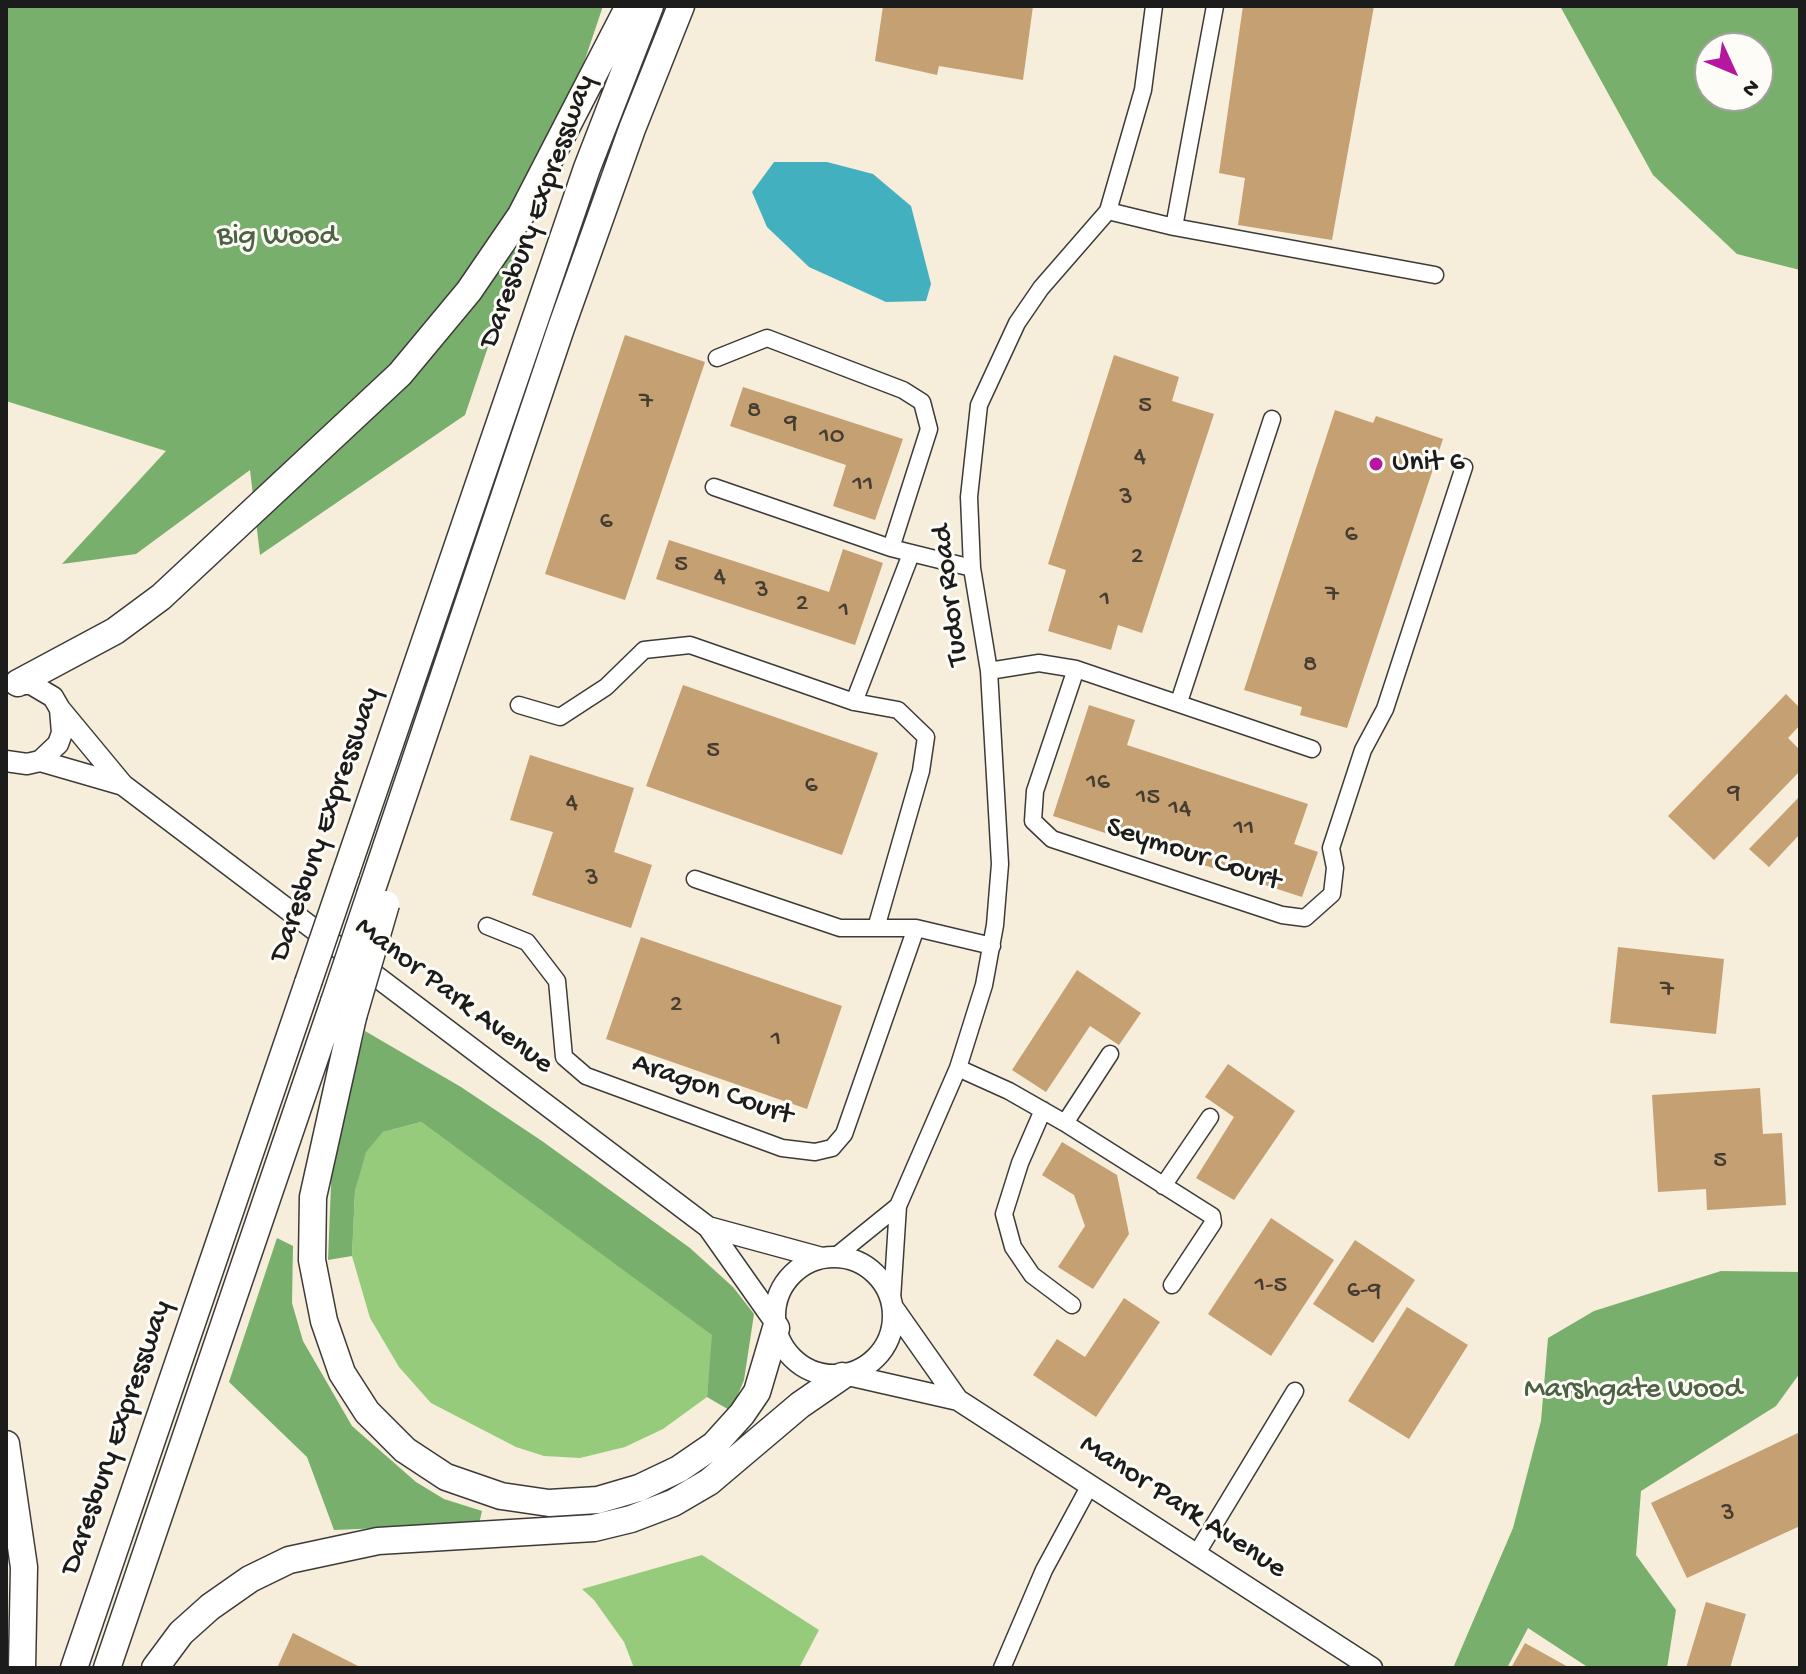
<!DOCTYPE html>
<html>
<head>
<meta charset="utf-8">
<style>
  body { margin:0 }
  #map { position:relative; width:1806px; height:1674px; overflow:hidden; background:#f6edda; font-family:"Gochi Hand",sans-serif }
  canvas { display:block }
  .frame { position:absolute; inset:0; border:8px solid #1c1c1c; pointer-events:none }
  .north { position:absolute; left:1694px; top:32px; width:80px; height:80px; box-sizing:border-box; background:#fdfcf7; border:2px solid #a3a29f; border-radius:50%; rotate:134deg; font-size:22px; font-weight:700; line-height:32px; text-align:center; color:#1c1c1c }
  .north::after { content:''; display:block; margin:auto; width:28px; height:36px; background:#b5179e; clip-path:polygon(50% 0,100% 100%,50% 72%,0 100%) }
</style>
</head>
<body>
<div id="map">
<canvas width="1806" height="1674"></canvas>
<div class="frame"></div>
<div class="north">N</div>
</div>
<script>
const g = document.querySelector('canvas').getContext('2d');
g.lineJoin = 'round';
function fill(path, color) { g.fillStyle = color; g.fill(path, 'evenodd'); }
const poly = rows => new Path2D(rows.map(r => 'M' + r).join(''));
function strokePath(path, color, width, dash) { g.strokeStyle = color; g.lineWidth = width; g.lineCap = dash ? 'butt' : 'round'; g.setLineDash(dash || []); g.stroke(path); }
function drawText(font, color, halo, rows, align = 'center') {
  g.font = font + ' "Gochi Hand",sans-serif'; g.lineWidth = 6; g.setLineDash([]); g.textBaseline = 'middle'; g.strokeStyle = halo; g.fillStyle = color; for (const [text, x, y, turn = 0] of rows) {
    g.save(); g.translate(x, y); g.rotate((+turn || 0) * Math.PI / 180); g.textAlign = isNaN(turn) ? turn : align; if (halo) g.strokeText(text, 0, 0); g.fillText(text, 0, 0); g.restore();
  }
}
fill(poly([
  [421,1122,713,1335,707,1397,663,1429,625,1447,580,1458,544,1456,516,1447,431,1403,399,1367,370,1318,352,1256,355,1191,365,1152,383,1132],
  [702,1555,819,1630,799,1668,634,1668,624,1642,594,1600,582,1589]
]), '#96cb7c');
fill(poly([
  [6,6,603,6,465,415,260,555,250,470,136,554,62,564,166,451,6,401],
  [1560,6,1800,6,1800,270,1737,254,1653,175],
  [1710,48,1758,48,1758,96,1710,96],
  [365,1031,461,1087,542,1141,690,1248,733,1287,754,1314,744,1380,731,1411,707,1397,712,1335,421,1122,383,1132,366,1152,355,1191,352,1256,328,1260,332,1160],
  [277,1238,293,1246,292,1303,303,1341,352,1426,416,1482,444,1499,482,1511,479,1524,334,1530,307,1457,229,1382],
  [1721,1271,1800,1272,1800,1373,1776,1406,1641,1491,1636,1555,1676,1610,1667,1668,1589,1668,1528,1628,1507,1668,1453,1668,1513,1528,1541,1421,1548,1338,1594,1311]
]), '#78af6c');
fill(poly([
  [774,162,827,162,873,174,911,206,931,284,926,301,886,302,809,267,767,227,752,192]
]), '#43b0bf');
fill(poly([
  [883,6,1033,6,1023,80,939,66,937,75,875,61],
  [1243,6,1374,6,1332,240,1238,225,1245,178,1219,173],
  [625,335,705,362,625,600,545,574],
  [1114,355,1179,377,1172,401,1214,414,1142,633,1118,625,1111,650,1048,631,1066,570,1048,564],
  [743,387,903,439,875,520,833,506,846,465,730,426],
  [1335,410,1373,423,1376,416,1443,439,1347,728,1300,715,1302,707,1244,690],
  [669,540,829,592,843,549,883,563,855,645,656,579],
  [683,685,878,753,842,855,646,786],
  [1786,694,1800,708,1800,725,1788,738,1800,750,1800,771,1714,860,1668,816],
  [1089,705,1135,720,1127,745,1308,804,1294,844,1318,852,1302,897,1053,816],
  [530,755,634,788,614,852,652,865,631,928,532,895,553,832,510,820],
  [1800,796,1800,834,1769,867,1749,849],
  [641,937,842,1006,807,1109,606,1039],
  [1618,947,1724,959,1716,1034,1610,1023],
  [1077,970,1141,1013,1119,1045,1090,1026,1046,1092,1012,1070],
  [1228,1064,1295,1111,1234,1200,1196,1178,1234,1117,1205,1097],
  [1760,1088,1763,1134,1782,1133,1786,1205,1707,1210,1706,1189,1658,1192,1652,1095],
  [1062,1142,1117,1175,1129,1234,1093,1289,1058,1267,1085,1226,1074,1195,1042,1175],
  [1271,1218,1334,1260,1271,1356,1208,1314],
  [1355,1240,1415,1280,1373,1343,1313,1304],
  [1124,1298,1160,1322,1096,1417,1033,1375,1057,1339,1085,1357],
  [1407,1307,1468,1345,1409,1439,1348,1401],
  [1800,1432,1800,1526,1687,1578,1651,1503],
  [1706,1602,1746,1614,1730,1668,1686,1668],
  [293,1633,362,1668,277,1668],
  [1525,1643,1570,1668,1511,1668]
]), '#c5a072');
const minor = poly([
  [1108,211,1174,227,1435,275],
  [1174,227,1215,6],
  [717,358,767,338,903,390,922,402,929,429,891,548],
  [714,487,891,548,972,568],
  [1076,669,1035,791,1033,821,1052,839,1282,915,1305,918,1332,894,1335,868,1331,848,1363,750,1385,709,1464,467],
  [989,671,1039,663,1076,669,1312,749],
  [854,702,911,554],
  [1179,702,1272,419],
  [519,705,560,717,606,687,644,650,690,645,854,702,898,710,926,737,921,771,876,928],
  [695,879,840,928,916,928,992,946],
  [487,926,527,942,557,981,564,1057,586,1076,782,1148,815,1152,832,1148,844,1134,916,928],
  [958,1068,1009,1091,1065,1123,1212,1216,1213,1223,1172,1285],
  [1043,1110,1020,1163,1004,1214,1013,1247,1032,1275,1072,1305],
  [1065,1123,1110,1054],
  [1163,1186,1210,1117],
  [835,1257,898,1206],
  [892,1299,898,1206,958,1068,984,985,995,925,1000,864,989,671,972,568,969,497,979,405,1017,323,1041,288,1108,211,1143,90,1154,6],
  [1197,1553,1295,1391],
  [1002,1668,1044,1570,1090,1485]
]);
const tertiary = poly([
  [60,709,123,785,708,1227,775,1322],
  [6,761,27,764,40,761,58,744,62,733,60,709,53,697,31,684,14,684],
  [40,761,123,785],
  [708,1227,822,1258],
  '775 1316a59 59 0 1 1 118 0a59 59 0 1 1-118 0Z',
  [894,1309,958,1400],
  [848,1375,958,1400,1372,1668]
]);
const primary = poly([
  [18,683,115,631,161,597,400,374,469,291,521,215,629,6],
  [346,872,587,168,650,6],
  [371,892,561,328,632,129,681,6],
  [353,1017,313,1197,312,1260,324,1321,342,1373,367,1412,405,1450,446,1477,501,1496,549,1503,598,1500,639,1488,679,1469,714,1445,742,1414,757,1392,776,1328],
  [6,1444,24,1567,22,1668],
  [74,1668,308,983],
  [107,1668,334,1002],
  [155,1668,181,1633,210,1607,250,1579,289,1560,378,1541,594,1528,631,1519,673,1503,709,1482,800,1405,842,1376]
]);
strokePath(minor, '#3d3b38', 19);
strokePath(tertiary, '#3d3b38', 23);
strokePath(primary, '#3d3b38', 29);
strokePath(minor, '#fff', 16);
strokePath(tertiary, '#fff', 20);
strokePath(primary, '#fff', 26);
const primaryBridge = poly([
  [308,983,346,872],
  [334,1002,371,892],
  [353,1017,386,904]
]);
strokePath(primaryBridge, '#3d3b38', 29, []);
strokePath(primaryBridge, '#fff', 26);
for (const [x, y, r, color] of [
  [1376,464,8,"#b5179e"]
]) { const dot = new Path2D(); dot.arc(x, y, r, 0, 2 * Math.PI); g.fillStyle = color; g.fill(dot); strokePath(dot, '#fdfcf7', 3); }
drawText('26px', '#463d32', null, [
  ["7",646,403],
  ["5",1145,407],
  ["8",754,412],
  ["9",791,424],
  ["10",832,438],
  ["4",1140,458],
  ["11",863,486],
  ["3",1126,499],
  ["6",606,523],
  ["6",1351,536],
  ["2",1137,558],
  ["5",681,566],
  ["4",720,578],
  ["3",762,592],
  ["7",1332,596],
  ["1",1105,601],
  ["2",802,605],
  ["1",844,612],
  ["8",1310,666],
  ["5",713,752],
  ["16",1098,784],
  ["6",811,787],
  ["9",1734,794],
  ["15",1148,799],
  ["4",572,804],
  ["14",1180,810],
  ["11",1244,830],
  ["3",592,880],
  ["7",1667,991],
  ["2",676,1006],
  ["1",776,1041],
  ["5",1720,1162],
  ["1-5",1271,1287],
  ["6-9",1364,1292],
  ["3",1728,1515]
]);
drawText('30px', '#1c1c1c', '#fdfcf7', [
  ["Daresbury Expressway",539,212,-70],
  ["Tudor Road",952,595,-97],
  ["Daresbury Expressway",327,825,-71],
  ["Seymour Court",1193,856,18],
  ["Manor Park Avenue",453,997,37],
  ["Aragon Court",712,1091,19],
  ["Daresbury Expressway",118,1438,-71],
  ["Manor Park Avenue",1182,1508,33]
]);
drawText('30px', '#4d6242', '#fdfcf7', [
  ["Big Wood",277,238],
  ["Marshgate Wood",1633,1391]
]);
drawText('30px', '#1c1c1c', '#fdfcf7', [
  ["Unit 6",1392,464]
], 'left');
</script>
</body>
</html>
